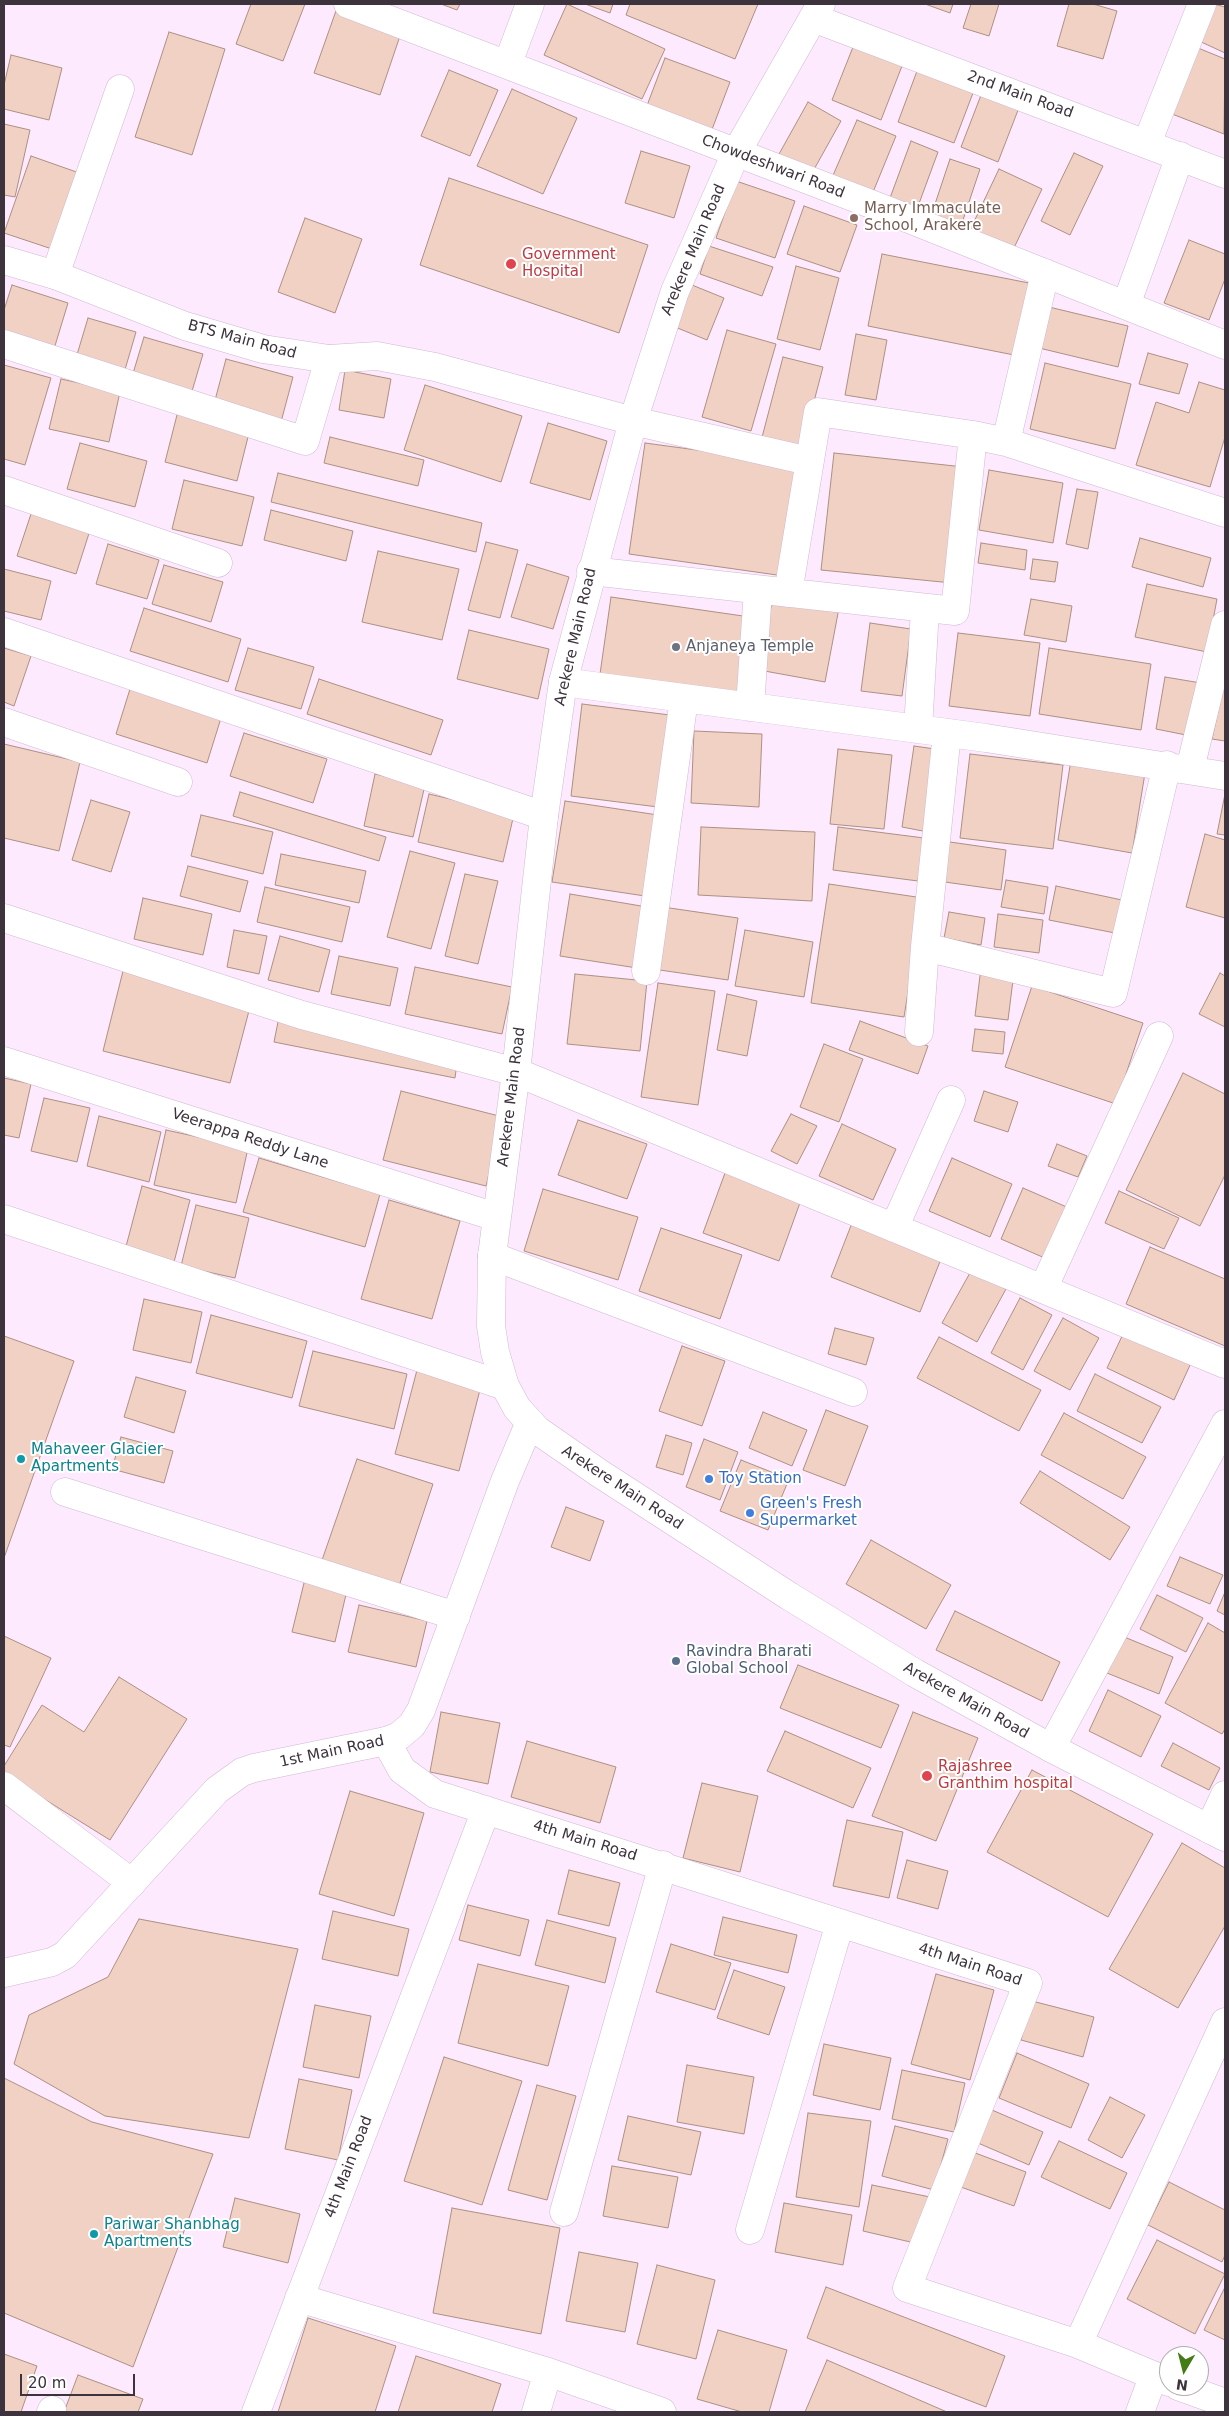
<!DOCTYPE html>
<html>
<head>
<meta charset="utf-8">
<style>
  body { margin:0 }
  #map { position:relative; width:1229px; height:2416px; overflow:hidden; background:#fdeafe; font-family:"DejaVu Sans",sans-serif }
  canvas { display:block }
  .frame { position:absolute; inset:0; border:5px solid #3c333c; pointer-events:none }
  .north { position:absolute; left:1159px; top:2346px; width:50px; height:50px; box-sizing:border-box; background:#fff; border:1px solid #b1adb1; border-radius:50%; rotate:188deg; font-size:14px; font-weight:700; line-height:20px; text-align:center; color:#3c333c }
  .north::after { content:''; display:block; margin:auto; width:18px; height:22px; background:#437c15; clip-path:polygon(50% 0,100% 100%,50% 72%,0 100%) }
  .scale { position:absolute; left:20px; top:2374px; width:115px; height:22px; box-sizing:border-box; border:2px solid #3c333c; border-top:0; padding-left:6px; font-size:15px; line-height:18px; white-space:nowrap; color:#3c333c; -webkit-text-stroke:4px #fff; paint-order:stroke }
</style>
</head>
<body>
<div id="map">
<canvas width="1229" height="2416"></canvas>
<div class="frame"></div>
<div class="north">N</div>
<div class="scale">20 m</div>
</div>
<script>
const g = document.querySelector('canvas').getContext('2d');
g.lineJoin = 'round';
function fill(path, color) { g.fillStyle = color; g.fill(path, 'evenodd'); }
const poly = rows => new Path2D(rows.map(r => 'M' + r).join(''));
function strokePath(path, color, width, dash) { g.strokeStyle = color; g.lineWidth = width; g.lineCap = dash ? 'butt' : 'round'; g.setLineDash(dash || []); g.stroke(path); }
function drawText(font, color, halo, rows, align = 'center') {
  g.font = font + ' "DejaVu Sans",sans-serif'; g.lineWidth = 4; g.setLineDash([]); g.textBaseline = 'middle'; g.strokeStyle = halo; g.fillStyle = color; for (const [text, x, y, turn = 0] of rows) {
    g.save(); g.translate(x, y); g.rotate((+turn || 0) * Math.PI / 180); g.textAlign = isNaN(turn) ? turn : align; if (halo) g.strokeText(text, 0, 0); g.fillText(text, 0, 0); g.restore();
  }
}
const building = poly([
  [251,4,305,4,283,61,236,44,251,4],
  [441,4,460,4,457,10,441,4],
  [567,4,665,49,642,99,544,55,567,4],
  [585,4,613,4,610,13,585,4],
  [630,4,758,4,735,59,626,15,630,4],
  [925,4,953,4,950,13,925,4],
  [971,4,999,4,989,36,963,28,971,4],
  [1069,4,1093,4,1117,11,1103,59,1057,46,1069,4],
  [1214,4,1225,7,1225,53,1197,40,1214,4],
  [337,8,402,30,380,95,314,73,337,8],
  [169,32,225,49,192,155,135,137,169,32],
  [853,47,902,66,881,120,832,100,853,47],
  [1198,48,1225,59,1224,134,1172,114,1198,48],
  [11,55,62,68,49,120,4,109,4,85,11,55],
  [665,58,730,82,708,140,643,116,665,58],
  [920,63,976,85,954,143,898,122,920,63],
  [449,70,498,90,470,156,421,136,449,70],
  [512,89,577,118,543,194,477,166,512,89],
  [983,90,1020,105,998,162,961,147,983,90],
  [808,102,841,121,812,173,779,154,808,102],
  [857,120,896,136,871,197,831,180,857,120],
  [4,124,30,130,15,197,4,195,4,124],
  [911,141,938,152,917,209,890,198,911,141],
  [641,151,690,166,674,218,625,203,641,151],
  [1074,153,1103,166,1070,235,1041,221,1074,153],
  [31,156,85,175,58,251,4,233,31,156],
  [950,159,980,169,961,226,931,216,950,159],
  [999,169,1042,189,1013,250,970,230,999,169],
  [449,178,648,245,619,333,420,265,449,178],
  [736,181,795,201,775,258,716,238,736,181],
  [804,206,857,225,840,272,787,254,804,206],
  [305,218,362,239,335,313,278,292,305,218],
  [1189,240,1225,254,1225,279,1209,320,1164,303,1189,240],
  [709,246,773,267,762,296,700,274,709,246],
  [882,254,1029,283,1014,355,868,326,882,254],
  [796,266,839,278,820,350,777,339,796,266],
  [12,285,68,303,54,349,4,334,4,310,12,285],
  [692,285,724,298,707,340,675,327,692,285],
  [1049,307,1128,326,1118,367,1039,348,1049,307],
  [88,318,136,332,124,373,76,358,88,318],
  [727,330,776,344,751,431,702,417,727,330],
  [856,334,887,340,876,400,845,395,856,334],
  [144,337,203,354,190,398,131,380,144,337],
  [1148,353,1188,364,1179,394,1139,384,1148,353],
  [783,357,823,367,800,455,760,445,783,357],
  [226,359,293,377,281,422,214,404,226,359],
  [1045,363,1131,384,1115,449,1030,429,1045,363],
  [4,365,51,378,25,465,4,459,4,365],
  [345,370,391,379,384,418,339,410,345,370],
  [61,379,120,392,109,442,49,429,61,379],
  [1199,382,1225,390,1225,437,1210,487,1136,465,1156,402,1189,413,1199,382],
  [425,385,522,416,501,482,404,450,425,385],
  [178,411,250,429,237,481,165,462,178,411],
  [548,423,607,441,590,500,530,483,548,423],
  [330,437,424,460,418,486,324,463,330,437],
  [80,443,147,461,135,507,67,489,80,443],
  [645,443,800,464,784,576,629,554,645,443],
  [834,453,964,467,952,583,821,570,834,453],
  [989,470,1063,483,1053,543,979,530,989,470],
  [278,473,482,523,476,552,271,502,278,473],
  [184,480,254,497,242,546,172,529,184,480],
  [1077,489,1098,492,1088,549,1066,544,1077,489],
  [34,505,92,524,76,574,17,556,34,505],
  [271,510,353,531,346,561,264,540,271,510],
  [1140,538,1211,558,1203,587,1132,567,1140,538],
  [486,542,518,550,500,618,468,610,486,542],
  [981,543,1027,550,1025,570,978,563,981,543],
  [108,544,159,560,147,599,96,584,108,544],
  [378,551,459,569,442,640,362,622,378,551],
  [1033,559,1058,562,1055,582,1030,579,1033,559],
  [527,564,569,577,553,629,511,617,527,564],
  [164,565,223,582,211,622,152,604,164,565],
  [4,569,51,581,41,620,4,611,4,569],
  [1147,584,1217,599,1207,652,1135,637,1147,584],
  [773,596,839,608,825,682,759,670,773,596],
  [611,597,750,617,739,694,600,674,611,597],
  [1031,599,1072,606,1066,642,1024,635,1031,599],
  [144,608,241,639,228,682,130,651,144,608],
  [870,623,911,629,902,696,861,691,870,623],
  [469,630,549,649,538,699,457,679,469,630],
  [958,633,1040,643,1030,716,949,706,958,633],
  [4,648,31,656,14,706,4,702,4,648],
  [248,648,314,667,301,709,235,690,248,648],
  [1049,648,1151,664,1141,730,1039,714,1049,648],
  [1165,677,1201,683,1191,736,1156,729,1165,677],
  [319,679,443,720,431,755,307,714,319,679],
  [1225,679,1225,741,1212,739,1225,679],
  [130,689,221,718,207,763,116,734,130,689],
  [582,704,670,715,658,807,571,796,582,704],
  [694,731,762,734,759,807,691,803,694,731],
  [244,733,327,759,313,803,230,776,244,733],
  [4,744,80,762,59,851,4,838,4,744],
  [914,746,942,750,928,832,902,827,914,746],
  [838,749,892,755,884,829,830,824,838,749],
  [970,754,1063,765,1053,849,960,838,970,754],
  [1071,760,1145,773,1132,853,1058,840,1071,760],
  [375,774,425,785,413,837,364,826,375,774],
  [240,792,386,837,379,861,233,816,240,792],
  [429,794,514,814,503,862,418,842,429,794],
  [1225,794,1225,835,1217,834,1225,794],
  [91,800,130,812,111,872,72,860,91,800],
  [565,801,658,815,645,896,552,882,565,801],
  [201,815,273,832,263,874,191,856,201,815],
  [701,827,815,832,812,901,698,895,701,827],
  [838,827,924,838,918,881,833,870,838,827],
  [1205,834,1225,840,1225,918,1186,907,1205,834],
  [943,841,1006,850,1001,890,938,881,943,841],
  [410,851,455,863,431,949,387,937,410,851],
  [281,854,366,871,359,903,275,885,281,854],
  [188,866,248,881,240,912,180,896,188,866],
  [465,874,498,881,478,964,445,956,465,874],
  [1006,880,1048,887,1044,914,1001,907,1006,880],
  [829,884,923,898,904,1017,811,1003,829,884],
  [1056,886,1122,900,1115,933,1049,920,1056,886],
  [265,887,350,907,342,942,257,922,265,887],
  [570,894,647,907,637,968,560,956,570,894],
  [143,898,212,914,203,955,134,939,143,898],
  [663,907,738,918,728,980,653,969,663,907],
  [949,912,985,918,981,945,944,938,949,912],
  [998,914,1043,920,1039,953,994,947,998,914],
  [234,930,267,936,259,974,227,967,234,930],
  [745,930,813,942,804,997,735,986,745,930],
  [280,936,330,950,319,992,268,980,280,936],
  [339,956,398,968,390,1006,331,994,339,956],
  [125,963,250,1007,230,1083,103,1051,125,963],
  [415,967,512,987,502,1034,405,1014,415,967],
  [981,968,1014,972,1008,1020,975,1016,981,968],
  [1220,973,1225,976,1225,1027,1199,1014,1220,973],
  [575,974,647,981,640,1051,567,1044,575,974],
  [658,983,715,991,698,1105,641,1097,658,983],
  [1032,986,1143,1023,1116,1104,1005,1067,1032,986],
  [727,994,757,1001,747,1056,717,1050,727,994],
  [279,1017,457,1063,455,1078,274,1042,279,1017],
  [860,1021,928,1046,918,1074,849,1050,860,1021],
  [975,1029,1005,1032,1003,1054,972,1051,975,1029],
  [824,1044,863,1059,839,1122,800,1107,824,1044],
  [1183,1073,1225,1094,1225,1175,1200,1226,1126,1190,1183,1073],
  [4,1078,31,1084,19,1138,4,1135,4,1078],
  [401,1091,503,1117,486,1186,383,1160,401,1091],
  [984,1091,1018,1102,1008,1132,974,1121,984,1091],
  [44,1098,90,1108,77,1162,31,1151,44,1098],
  [791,1114,817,1126,797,1164,771,1151,791,1114],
  [99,1116,161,1132,149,1182,87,1166,99,1116],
  [578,1120,647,1144,627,1199,558,1175,578,1120],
  [842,1124,896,1149,873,1200,819,1176,842,1124],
  [166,1130,248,1148,236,1203,154,1185,166,1130],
  [1057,1144,1087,1156,1078,1177,1048,1166,1057,1144],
  [259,1158,380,1194,365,1247,243,1212,259,1158],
  [952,1158,1012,1184,990,1237,929,1211,952,1158],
  [725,1173,801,1200,779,1261,703,1233,725,1173],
  [142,1186,190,1200,173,1266,124,1254,142,1186],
  [1023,1188,1069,1208,1047,1259,1001,1239,1023,1188],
  [543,1189,638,1217,618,1280,524,1251,543,1189],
  [1119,1191,1179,1218,1164,1249,1105,1223,1119,1191],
  [389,1200,460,1221,432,1319,361,1299,389,1200],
  [196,1205,249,1218,235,1278,181,1266,196,1205],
  [852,1223,941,1259,920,1312,831,1277,852,1223],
  [661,1228,742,1255,720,1319,639,1291,661,1228],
  [1150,1247,1225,1279,1225,1346,1126,1304,1150,1247],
  [971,1271,1006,1289,977,1342,942,1323,971,1271],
  [1020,1298,1052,1315,1023,1370,991,1353,1020,1298],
  [144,1299,202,1312,191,1363,133,1350,144,1299],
  [211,1315,307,1341,292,1398,196,1373,211,1315],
  [1063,1318,1099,1338,1070,1390,1034,1371,1063,1318],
  [835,1328,874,1338,866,1365,828,1354,835,1328],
  [1124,1332,1191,1363,1174,1400,1107,1368,1124,1332],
  [4,1336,74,1361,4,1558,4,1336],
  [939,1337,1041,1390,1019,1431,917,1378,939,1337],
  [682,1346,725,1361,702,1426,659,1411,682,1346],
  [313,1351,407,1374,394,1429,299,1406,313,1351],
  [417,1370,481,1386,459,1471,395,1454,417,1370],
  [1095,1374,1161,1407,1142,1443,1077,1411,1095,1374],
  [136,1377,186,1391,174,1433,124,1417,136,1377],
  [826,1410,868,1426,845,1486,803,1470,826,1410],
  [763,1412,807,1430,792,1466,749,1448,763,1412],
  [1064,1413,1146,1457,1123,1499,1041,1455,1064,1413],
  [666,1435,692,1443,683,1475,656,1467,666,1435],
  [121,1437,173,1451,164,1483,112,1469,121,1437],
  [704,1439,738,1452,720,1500,686,1487,704,1439],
  [357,1459,433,1484,398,1589,321,1563,357,1459],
  [741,1460,789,1479,768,1530,720,1511,741,1460],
  [1040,1471,1130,1527,1110,1560,1020,1503,1040,1471],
  [566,1507,604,1521,590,1561,551,1547,566,1507],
  [871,1540,951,1585,926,1629,846,1584,871,1540],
  [1180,1557,1223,1575,1210,1604,1167,1586,1180,1557],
  [305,1579,347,1590,335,1642,292,1632,305,1579],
  [1225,1592,1225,1615,1217,1611,1225,1592],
  [1157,1595,1203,1618,1186,1652,1140,1629,1157,1595],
  [359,1605,427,1621,416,1667,348,1652,359,1605],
  [955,1611,1060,1662,1042,1701,936,1650,955,1611],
  [1208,1623,1225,1633,1225,1729,1222,1734,1165,1703,1208,1623],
  [1117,1634,1173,1657,1159,1694,1102,1671,1117,1634],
  [4,1636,51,1658,10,1747,4,1745,4,1636],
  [798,1665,899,1705,881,1748,780,1708,798,1665],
  [119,1677,187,1719,110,1840,4,1774,4,1766,42,1705,84,1732,119,1677],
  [1108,1690,1161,1716,1141,1757,1089,1731,1108,1690],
  [441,1712,500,1723,488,1784,430,1772,441,1712],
  [913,1712,978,1738,936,1841,872,1816,913,1712],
  [785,1731,871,1768,853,1808,767,1771,785,1731],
  [527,1741,616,1767,600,1823,511,1797,527,1741],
  [1173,1743,1220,1768,1209,1790,1161,1766,1173,1743],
  [1032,1770,1153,1834,1108,1917,987,1852,1032,1770],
  [702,1783,758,1796,740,1872,683,1858,702,1783],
  [350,1791,424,1813,394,1916,319,1894,350,1791],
  [847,1820,903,1832,889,1898,833,1886,847,1820],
  [1182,1843,1225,1868,1225,1926,1178,2008,1109,1969,1182,1843],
  [907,1860,948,1871,938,1909,897,1898,907,1860],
  [569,1870,620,1883,609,1926,558,1914,569,1870],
  [468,1905,529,1920,520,1956,459,1940,468,1905],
  [333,1911,409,1929,398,1976,322,1959,333,1911],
  [723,1917,797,1935,788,1973,714,1955,723,1917],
  [139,1919,298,1949,249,2138,105,2116,14,2064,29,2015,108,1977,139,1919],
  [547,1920,616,1938,605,1983,535,1965,547,1920],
  [671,1944,731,1963,715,2010,656,1992,671,1944],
  [478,1964,569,1986,548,2066,458,2043,478,1964],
  [734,1970,785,1987,769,2035,717,2018,734,1970],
  [936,1974,994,1990,970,2080,911,2064,936,1974],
  [1032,2001,1094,2017,1083,2057,1021,2040,1032,2001],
  [315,2005,371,2016,359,2078,303,2067,315,2005],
  [824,2044,891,2058,880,2110,813,2095,824,2044],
  [1017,2053,1089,2084,1071,2128,999,2098,1017,2053],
  [444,2057,522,2081,482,2205,404,2181,444,2057],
  [687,2065,754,2077,744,2134,677,2122,687,2065],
  [902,2070,965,2083,954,2132,892,2119,902,2070],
  [4,2078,92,2122,213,2154,133,2367,4,2313,4,2078],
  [299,2079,352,2090,338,2160,285,2149,299,2079],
  [537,2085,576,2096,547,2200,508,2190,537,2085],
  [1110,2097,1145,2115,1122,2158,1088,2140,1110,2097],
  [992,2110,1043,2132,1029,2165,978,2143,992,2110],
  [808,2113,871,2121,859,2207,796,2197,808,2113],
  [628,2116,701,2132,691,2175,618,2160,628,2116],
  [895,2126,948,2139,934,2190,882,2176,895,2126],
  [1059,2141,1127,2173,1110,2209,1041,2177,1059,2141],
  [970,2151,1026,2172,1014,2206,958,2186,970,2151],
  [612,2166,678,2177,668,2228,603,2216,612,2166],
  [1169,2182,1225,2210,1225,2255,1222,2262,1148,2225,1169,2182],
  [872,2185,930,2197,919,2244,863,2231,872,2185],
  [235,2198,300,2214,288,2263,223,2247,235,2198],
  [784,2203,852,2215,843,2265,775,2252,784,2203],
  [452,2208,560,2228,541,2334,433,2313,452,2208],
  [1157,2240,1225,2274,1195,2334,1127,2299,1157,2240],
  [579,2252,638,2263,625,2332,566,2321,579,2252],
  [657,2265,715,2280,696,2359,637,2344,657,2265],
  [826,2287,1005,2356,986,2407,807,2338,826,2287],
  [1225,2287,1225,2340,1204,2330,1225,2287],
  [308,2318,396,2346,375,2412,278,2412,308,2318],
  [718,2330,787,2350,769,2412,742,2412,697,2399,718,2330],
  [4,2354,37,2366,21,2412,4,2412,4,2354],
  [416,2356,501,2384,492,2412,398,2412,416,2356],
  [827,2360,947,2412,805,2412,827,2360],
  [78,2375,143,2399,138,2412,64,2412,78,2375]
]);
fill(building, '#f0d1c3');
strokePath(building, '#ad9083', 1);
const minor = poly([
  [348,4,884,209,1225,345],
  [508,63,530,4],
  [1147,143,1202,4],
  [55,275,120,89],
  [1126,305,1180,156],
  [4,344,305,441,329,359],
  [633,421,809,461],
  [1006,442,1045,273],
  [4,490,218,563],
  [591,571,955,611,973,435],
  [788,593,818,412,973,435,1006,442,1225,513],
  [4,632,544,816],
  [563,682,986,738,1225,776],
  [750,707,758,590],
  [4,722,178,782],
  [918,729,925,609],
  [1190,769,1225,625],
  [4,918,302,1015,516,1072,1225,1364],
  [925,947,1113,993,1167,765],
  [646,971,684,699],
  [919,1032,925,947,947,733],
  [4,1061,496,1217],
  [4,1219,505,1386],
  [894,1228,951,1100],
  [492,1256,853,1392],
  [1043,1289,1159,1036],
  [65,1492,456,1616],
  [386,1741,402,1770,435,1794,1028,1983,907,2288,1078,2344,1169,2382],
  [1051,1748,1225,1424],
  [4,1786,132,1883],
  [1209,1829,1225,1795],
  [564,2212,663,1865],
  [750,2230,840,1923],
  [299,2298,548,2372,662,2412],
  [1078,2344,1225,2022],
  [1178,2386,1225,2403],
  [51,2412,52,2410],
  [256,2412,486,1810],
  [536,2412,548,2372],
  [1140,2412,1153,2377]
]);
const tertiary = poly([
  [821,4,736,153,675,291,633,421,563,682,544,816,516,1072,492,1256,491,1326,495,1352,505,1386,517,1408,537,1430,599,1473,789,1596,915,1673,1051,1748,1225,1837],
  [813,18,1225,174],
  [4,260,55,275,185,326,263,349,329,359,377,356,435,367,633,421],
  [4,1973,52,1962,65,1955,217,1790,242,1772,254,1768,386,1741,399,1736,412,1725,421,1710,505,1481,530,1422]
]);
strokePath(minor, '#cfb9d0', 29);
strokePath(tertiary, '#cfb9d0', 29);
strokePath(minor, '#fff', 28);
strokePath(tertiary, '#fff', 28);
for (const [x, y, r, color] of [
  [854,218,5,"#8d6e63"],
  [511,264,6,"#e0444e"],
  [676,647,5,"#6b7280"],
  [21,1459,5,"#0f9aa8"],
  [709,1479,5,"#3f7fe0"],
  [750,1513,5,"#3f7fe0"],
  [676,1661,5,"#5c6f8a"],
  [927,1776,6,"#e0444e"],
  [94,2234,5,"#0f9aa8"]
]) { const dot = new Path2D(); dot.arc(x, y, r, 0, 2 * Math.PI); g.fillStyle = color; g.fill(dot); strokePath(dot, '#fff', 2); }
drawText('15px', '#3c333c', '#fff', [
  ["2nd Main Road",1020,95,20],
  ["Chowdeshwari Road",773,167,21],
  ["Arekere Main Road",694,250,-67],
  ["BTS Main Road",242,340,15],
  ["Arekere Main Road",576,637,-77],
  ["Arekere Main Road",512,1097,-83],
  ["Veerappa Reddy Lane",250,1139,18],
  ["Arekere Main Road",622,1488,33],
  ["Arekere Main Road",966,1701,29],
  ["1st Main Road",332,1752,-12],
  ["4th Main Road",585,1841,17],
  ["4th Main Road",970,1965,18],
  ["4th Main Road",349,2167,-69]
]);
drawText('15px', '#785e54', '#fff', [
  ["Marry Immaculate",864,209],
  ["School, Arakere",864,226]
], 'left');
drawText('15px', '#be3a42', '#fff', [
  ["Government",522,255],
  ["Hospital",522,272],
  ["Rajashree",938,1767],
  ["Granthim hospital",938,1784]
], 'left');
drawText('15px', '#5b616d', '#fff', [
  ["Anjaneya Temple",686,647]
], 'left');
drawText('15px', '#0d838f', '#fff', [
  ["Mahaveer Glacier",31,1450],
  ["Apartments",31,1467],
  ["Pariwar Shanbhag",104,2225],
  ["Apartments",104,2242]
], 'left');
drawText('15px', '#366cbe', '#fff', [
  ["Toy Station",719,1479],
  ["Green's Fresh",760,1504],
  ["Supermarket",760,1521]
], 'left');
drawText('15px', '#4e5e75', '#fff', [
  ["Ravindra Bharati",686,1652],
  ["Global School",686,1669]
], 'left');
</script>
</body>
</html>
